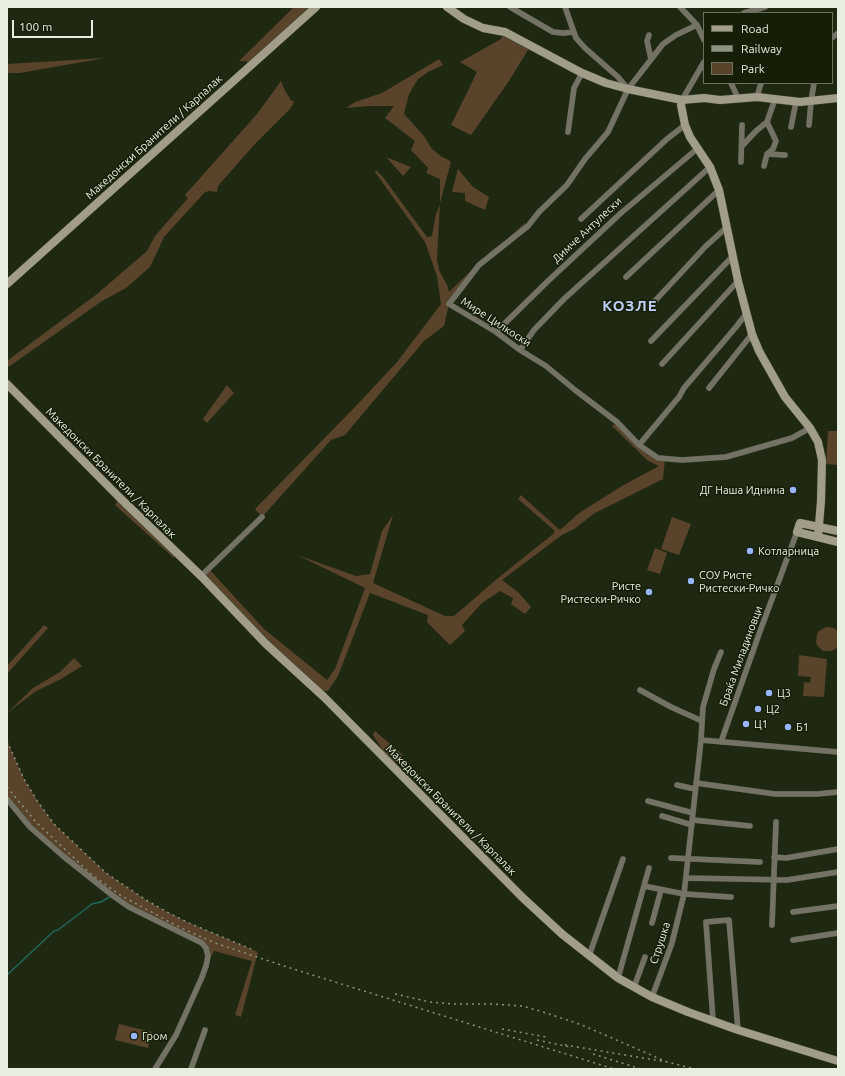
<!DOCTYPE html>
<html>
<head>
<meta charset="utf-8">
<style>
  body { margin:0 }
  #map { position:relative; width:845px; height:1076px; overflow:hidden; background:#1f2811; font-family:Ubuntu,sans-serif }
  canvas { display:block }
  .frame { position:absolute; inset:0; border:8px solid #e8efe0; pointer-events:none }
  .legend { position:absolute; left:703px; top:12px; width:130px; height:72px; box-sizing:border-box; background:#161e07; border:1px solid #6a725e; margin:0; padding:5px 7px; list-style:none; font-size:12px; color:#e8efe0 }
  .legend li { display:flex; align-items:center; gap:8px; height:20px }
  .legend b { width:20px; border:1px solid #6a725e }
  .scale { position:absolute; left:12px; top:20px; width:81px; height:18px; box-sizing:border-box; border:2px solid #e8efe0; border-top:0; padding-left:5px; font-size:12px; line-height:14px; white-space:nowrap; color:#e8efe0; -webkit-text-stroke:3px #161e07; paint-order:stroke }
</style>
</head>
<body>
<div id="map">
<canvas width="845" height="1076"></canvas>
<div class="frame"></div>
<ul class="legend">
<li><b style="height:5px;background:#a19d89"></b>Road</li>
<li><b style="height:5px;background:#8c9481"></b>Railway</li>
<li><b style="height:11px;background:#59442b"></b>Park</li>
</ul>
<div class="scale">100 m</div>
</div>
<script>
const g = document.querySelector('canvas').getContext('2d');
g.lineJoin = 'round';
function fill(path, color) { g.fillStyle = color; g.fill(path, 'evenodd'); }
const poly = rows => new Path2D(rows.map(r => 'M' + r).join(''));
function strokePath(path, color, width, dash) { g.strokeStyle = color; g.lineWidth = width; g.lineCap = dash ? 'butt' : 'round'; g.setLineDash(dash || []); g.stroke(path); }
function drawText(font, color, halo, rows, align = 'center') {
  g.font = font + ' Ubuntu,sans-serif'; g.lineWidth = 3; g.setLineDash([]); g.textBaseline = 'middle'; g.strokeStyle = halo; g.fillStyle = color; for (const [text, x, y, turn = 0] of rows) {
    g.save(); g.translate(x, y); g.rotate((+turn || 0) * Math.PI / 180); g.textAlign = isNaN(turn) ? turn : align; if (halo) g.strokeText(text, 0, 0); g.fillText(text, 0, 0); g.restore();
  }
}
fill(poly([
  [294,7,316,7,254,62,239,61],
  [505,32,531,45,509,81,471,135,451,125,477,72,460,62,501,39],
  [105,58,20,73,7,73,7,64],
  [439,59,443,65,428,72,418,79,409,94,404,114,424,136,431,148,442,157,447,159,451,162,440,203,437,259,439,270,448,287,449,292,491,251,507,239,525,223,528,226,479,265,449,304,444,326,424,341,345,435,331,440,262,517,255,509,356,406,397,362,441,304,437,276,425,242,375,172,376,170,383,177,427,237,432,236,436,214,440,204,440,179,426,173,428,168,411,150,415,141,385,118,394,106,370,106,346,108,355,102,382,93],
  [281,81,285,91,291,100,294,102,290,109,253,146,218,186,217,192,210,191,205,192,164,237,150,267,126,288,102,301,7,368,7,361,97,294,147,251,155,236,188,198,185,195,257,114],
  [386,157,411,167,403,176],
  [458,169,473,187,489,197,485,210,465,201,465,193,452,192],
  [227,385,234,393,207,423,203,419],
  [617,422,639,445,665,459,663,479,595,513,574,529,562,535,502,580,518,592,531,607,525,614,511,604,513,598,500,591,482,603,462,625,465,631,450,645,427,622,428,615,370,593,338,676,328,691,316,690,201,576,209,569,264,629,327,680,335,669,365,588,297,555,356,576,370,574,382,531,393,515,373,583,445,616,454,616,498,578,553,534,555,531,518,499,521,495,560,530,579,513,622,486,659,466,647,460,612,426],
  [828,431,838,431,838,465,826,464],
  [120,498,176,553,174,558,115,505],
  [672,517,691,524,679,555,661,549],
  [655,548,667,553,660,574,647,570],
  [44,625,48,628,7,674,7,666],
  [826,627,834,628,838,632,838,647,832,651,823,651,817,645,816,642,817,634,819,631],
  [799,655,827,659,824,697,803,696,804,682,810,683,811,677,798,676],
  [74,658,82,666,61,679,36,691,7,713,33,688,60,672],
  [375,731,403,755,393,766,373,735],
  [7,741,24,779,38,802,54,824,106,873,146,900,167,912,189,923,258,952,241,1017,235,1015,252,961,214,951,206,966,206,948,129,907,30,827,7,799],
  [119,1024,152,1032,148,1048,115,1040]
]), '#59442b');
strokePath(poly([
  [7,975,54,931,58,930,92,904,101,902,111,896]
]), '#21685e', 1.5);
const street = poly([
  [510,7,553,32,563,33,574,32],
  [565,7,576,38,585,48,618,77,628,89],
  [680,7,697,25,704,40],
  [744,13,765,7],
  [697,25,676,35,663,44,628,89,608,132,585,159,567,185,539,212,528,226,479,265,449,304,496,332,520,350,546,366,575,390,617,422,639,445,658,458,682,460,726,457,792,438,810,428],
  [649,35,647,41,651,59],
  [832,38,838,33],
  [731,83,738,98],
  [757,97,761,83],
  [682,100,704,62],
  [809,125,811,102,814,83],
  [791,127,796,102],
  [568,132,574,88,582,73],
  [742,146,756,131,767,122,775,99],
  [767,154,785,155],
  [741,162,742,125],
  [764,166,767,154,773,149,776,141,767,122],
  [581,219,667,139,685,125],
  [626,277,719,190],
  [653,303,706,246,727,227],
  [496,332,548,281,621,213,698,148],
  [651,341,733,256],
  [520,350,534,330,564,299,710,167],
  [662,364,738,281],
  [709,388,752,334],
  [639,445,679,397,684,388,736,327,746,314],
  [201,576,262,517],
  [640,690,671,707,702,721],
  [701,740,838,752],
  [721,742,759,634,797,532],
  [696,783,775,794,817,794,838,792],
  [677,785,695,789],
  [7,799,30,827,63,856,112,895,129,907,202,943,206,948,208,956,206,966,202,977,176,1035,155,1069],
  [648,801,693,813],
  [662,816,692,825],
  [693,820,750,826],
  [774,857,786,858,838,849],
  [671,858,760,862],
  [687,878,787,880,838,872],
  [644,886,684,894,731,897],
  [793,912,838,906],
  [652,923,661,890],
  [772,925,776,822],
  [793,940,838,933],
  [589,956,623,859],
  [618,978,649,868],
  [634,987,645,957],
  [652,997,672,943,684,894,701,740,703,707,714,669,721,652],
  [713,1020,706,922,729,920,738,1030],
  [191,1069,205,1030]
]);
const secondary = poly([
  [447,7,464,19,483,28,505,32,582,73,606,83,628,89,682,100,704,98,720,100,757,97,800,102,838,98],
  [682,100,681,105,685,125,690,137,710,167,719,190,738,281,752,334,759,351,785,397,810,428,818,442,822,460,821,501,818,537],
  [7,284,316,7],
  [7,384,120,498,201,576,266,644,324,697,522,897,562,934,618,978,652,997,688,1012,738,1030,838,1061],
  [838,531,800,523,797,532,838,542]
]);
strokePath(street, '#3b442e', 6);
strokePath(secondary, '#3b442e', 9);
strokePath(street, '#747165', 5.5);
strokePath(secondary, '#a19d89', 8);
strokePath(poly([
  [7,741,24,779,38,802,54,824,106,873,146,900,167,912,189,923,251,949],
  [7,787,35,821,91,874,120,895,179,927,215,943,287,967,614,1069],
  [395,994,430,1002,454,1004,492,1004,522,1006,540,1011,582,1025,667,1062],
  [502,1029,546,1037],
  [537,1040,570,1047],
  [565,1045,667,1062,695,1069],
  [593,1054,641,1069]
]), '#8c9481', 1.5, [2, 4]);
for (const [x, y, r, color] of [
  [793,490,4,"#99b5fd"],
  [750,551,4,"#99b5fd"],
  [691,581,4,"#99b5fd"],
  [649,592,4,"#99b5fd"],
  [769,693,4,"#99b5fd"],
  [758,709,4,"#99b5fd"],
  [746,724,4,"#99b5fd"],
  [788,727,4,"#99b5fd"],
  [134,1036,4,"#99b5fd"]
]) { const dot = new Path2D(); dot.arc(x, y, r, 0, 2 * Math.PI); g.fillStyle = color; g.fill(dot); strokePath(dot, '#161e07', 1.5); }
drawText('11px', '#e8efe0', '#161e07', [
  ["Македонски Бранители / Карпалак",154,137,-42],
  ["Димче Антулески",587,230,-43],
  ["Мире Цилкоски",496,322,33],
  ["Македонски Бранители / Карпалак",111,473,45],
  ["Браќа Миладиновци",741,656,-70],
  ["Македонски Бранители / Карпалак",451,810,45],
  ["Струшка",660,943,-72]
]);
drawText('11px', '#e8efe0', '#161e07', [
  ["ДГ Наша Иднина",785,490,"right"],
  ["Котларница",758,551],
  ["СОУ Ристе",699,575],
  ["Ристески-Ричко",699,588],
  ["Ристе",641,586,"right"],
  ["Ристески-Ричко",641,599,"right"],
  ["Ц3",777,693],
  ["Ц2",766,709],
  ["Ц1",754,724],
  ["Б1",796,727],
  ["Гром",142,1036]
], 'left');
g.letterSpacing = '1px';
drawText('bold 15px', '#becff8', '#161e07', [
  ["КОЗЛЕ",630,306]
]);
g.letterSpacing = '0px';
</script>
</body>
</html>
